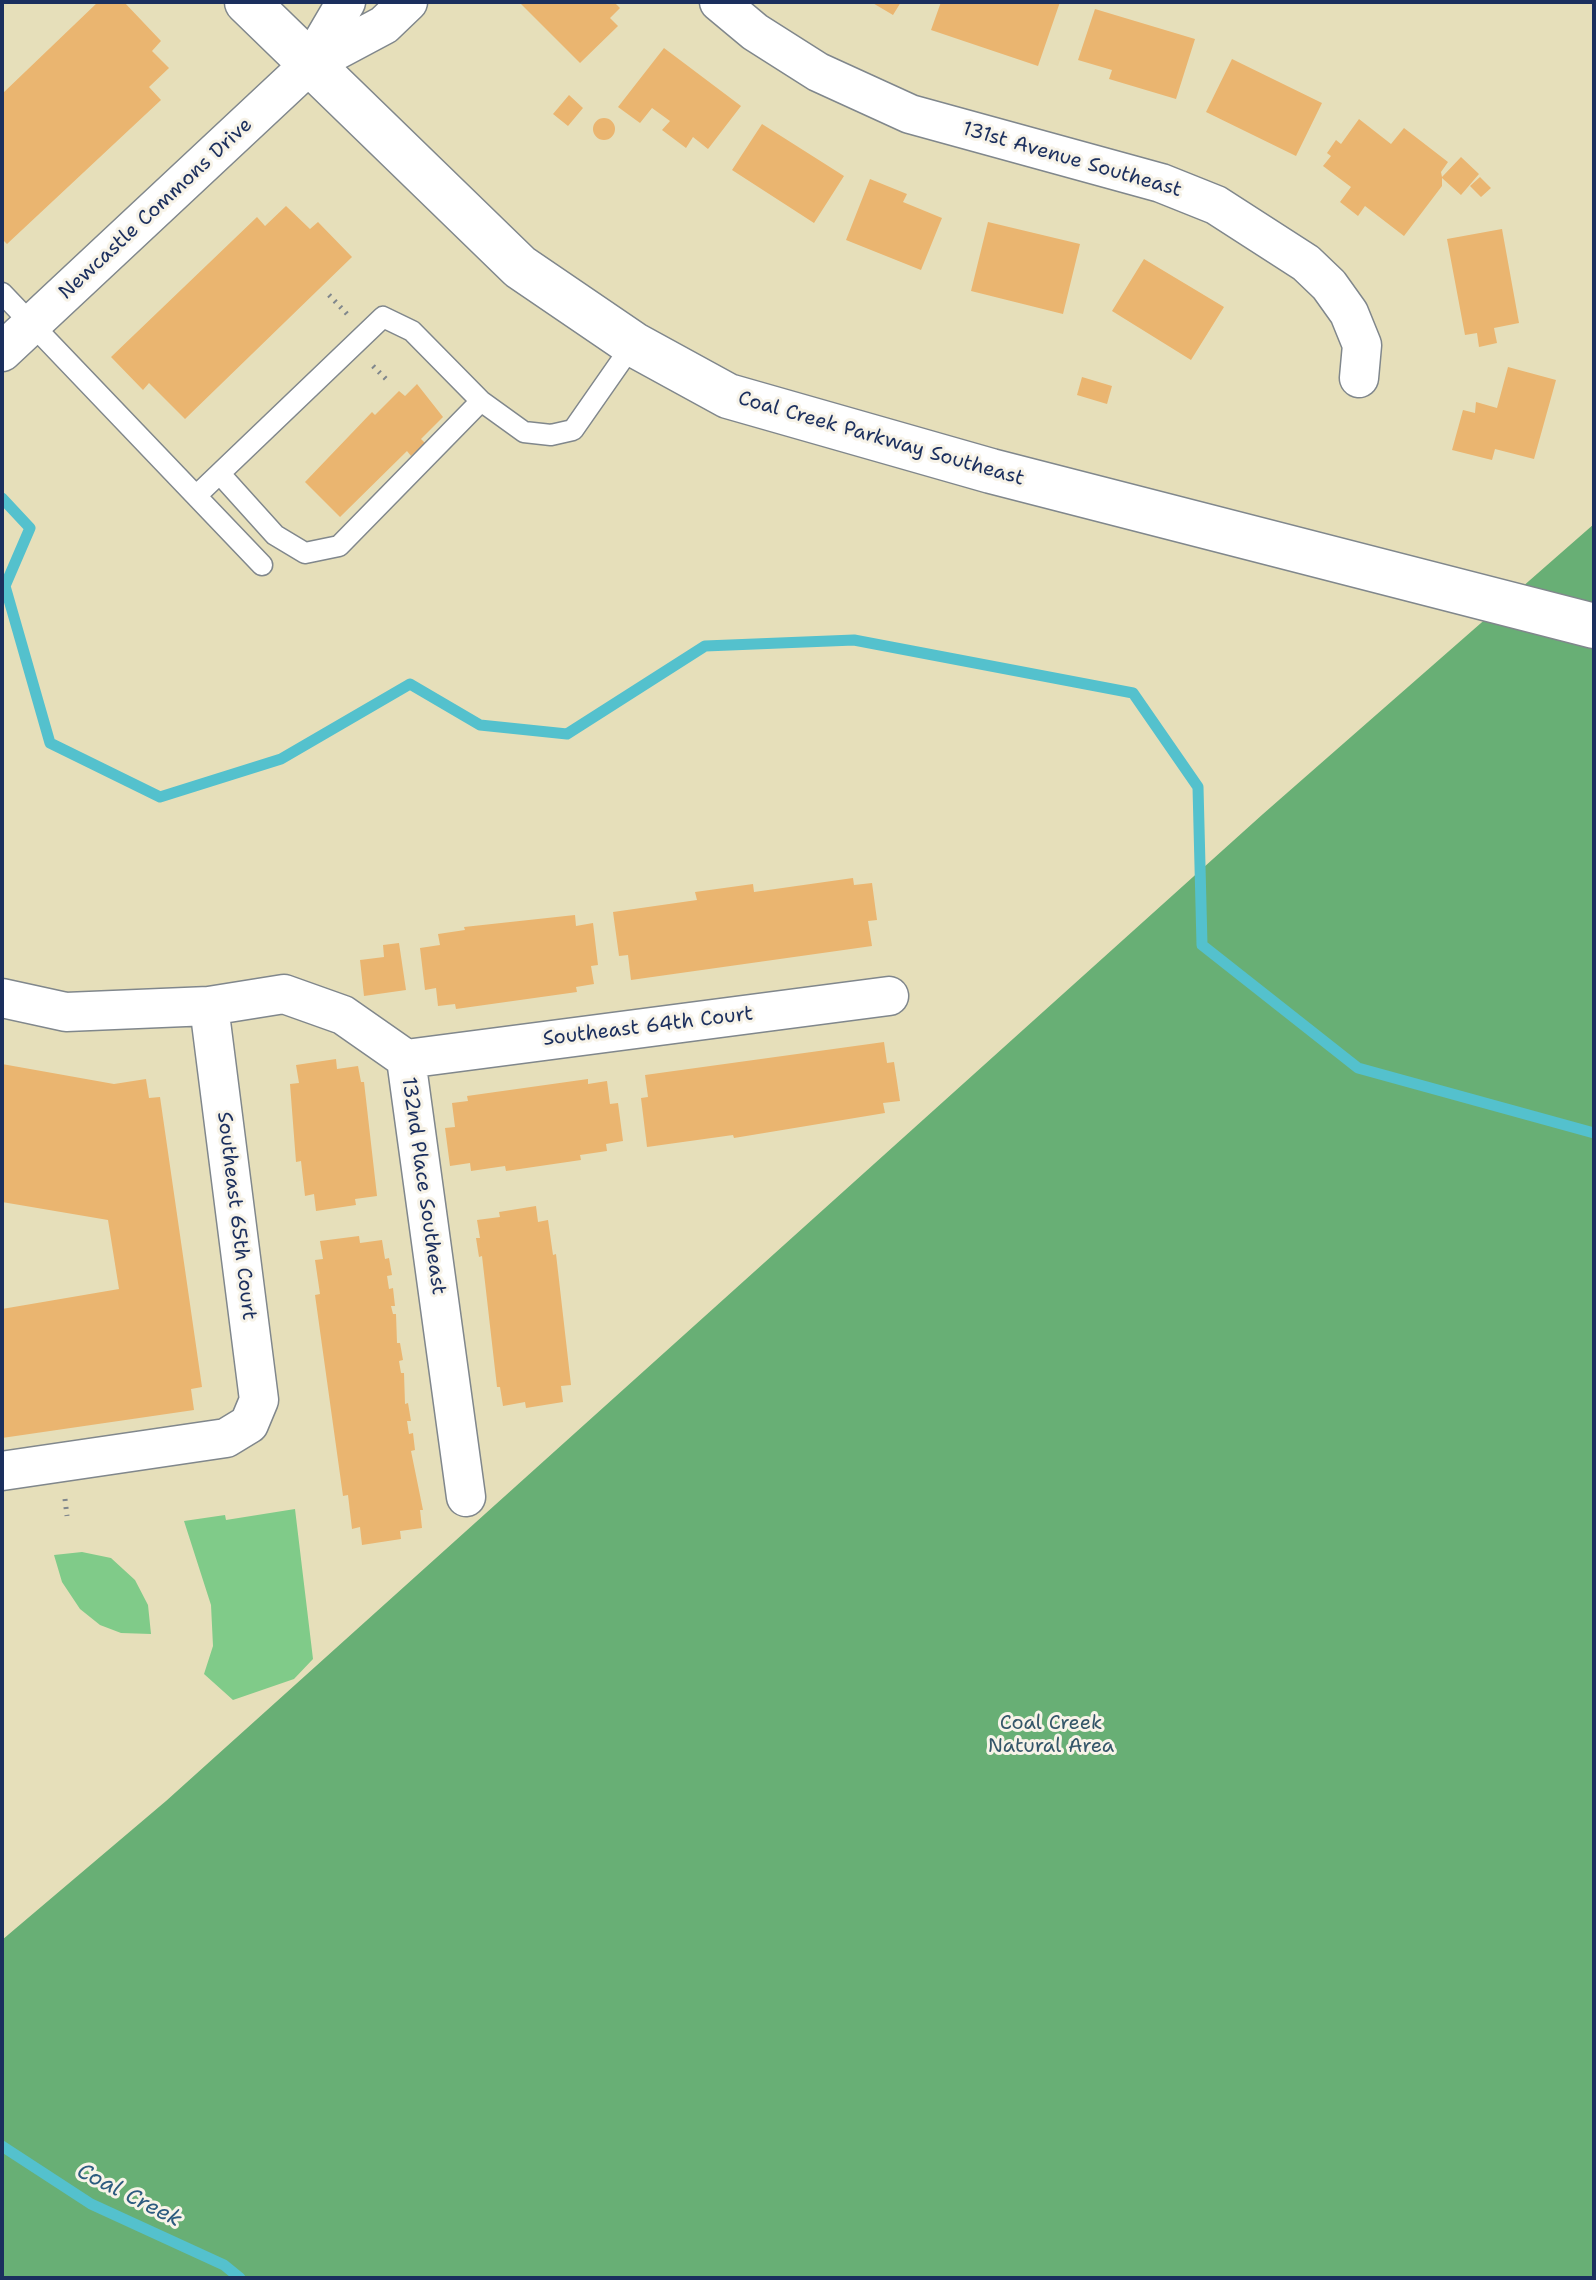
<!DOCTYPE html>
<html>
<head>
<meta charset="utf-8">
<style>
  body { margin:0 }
  #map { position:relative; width:1596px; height:2280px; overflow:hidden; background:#e6dfba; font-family:"Shantell Sans",sans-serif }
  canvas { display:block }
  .frame { position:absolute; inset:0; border:4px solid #1b2f5e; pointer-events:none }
</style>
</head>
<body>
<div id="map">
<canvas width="1596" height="2280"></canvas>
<div class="frame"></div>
</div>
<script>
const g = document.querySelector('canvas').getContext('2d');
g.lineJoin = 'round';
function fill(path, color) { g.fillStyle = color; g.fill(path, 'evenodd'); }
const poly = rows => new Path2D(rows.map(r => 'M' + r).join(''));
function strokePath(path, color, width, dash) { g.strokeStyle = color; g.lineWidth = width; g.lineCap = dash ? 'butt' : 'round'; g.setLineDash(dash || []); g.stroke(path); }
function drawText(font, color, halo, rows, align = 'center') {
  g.font = font + ' "Shantell Sans",sans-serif'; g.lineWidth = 6; g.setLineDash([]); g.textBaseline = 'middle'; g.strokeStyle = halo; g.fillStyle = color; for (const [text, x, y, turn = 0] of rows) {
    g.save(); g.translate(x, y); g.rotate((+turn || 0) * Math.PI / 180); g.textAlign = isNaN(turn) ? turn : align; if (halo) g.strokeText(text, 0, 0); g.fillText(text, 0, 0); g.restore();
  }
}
fill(poly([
  [295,1509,313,1659,294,1679,233,1700,204,1674,213,1646,211,1605,184,1521,225,1515,226,1520],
  [82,1552,111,1558,135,1580,148,1605,151,1634,121,1633,100,1625,80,1609,62,1582,54,1555]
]), '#80cb89');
fill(poly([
  [1594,524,1594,2278,2,2278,2,1940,166,1801,1263,814]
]), '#68af75');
strokePath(poly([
  [2,498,30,528,5,586,50,743,160,797,281,759,410,684,480,725,567,734,705,646,854,640,1133,693,1198,787,1202,945,1358,1068,1594,1133],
  [2,2146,91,2204,224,2265,240,2278]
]), '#54c1cd', 11);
fill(poly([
  [98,2,124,2,161,41,152,51,169,68,149,87,161,100,7,244,2,239,2,94],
  [519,2,614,2,620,8,610,18,618,26,580,63],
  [871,2,901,2,893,15],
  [941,2,1060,2,1038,66,931,30],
  [1095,9,1195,39,1176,99,1109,79,1112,70,1078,60],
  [664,48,741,106,708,149,693,137,686,148,662,130,670,121,652,108,640,123,618,107],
  [1232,59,1322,103,1296,156,1206,112],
  [569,95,583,108,568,126,553,114],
  '593 129a11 11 0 1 1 22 0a11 11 0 1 1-22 0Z',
  [1359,119,1391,144,1404,128,1448,162,1441,172,1442,177,1461,157,1479,174,1461,195,1442,178,1442,186,1404,236,1365,206,1358,216,1340,202,1351,187,1323,166,1331,156,1327,153,1336,140,1341,144],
  [762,124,844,176,814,223,732,170],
  [1480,177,1491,188,1481,197,1470,186],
  [870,179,907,194,903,202,942,218,921,270,846,240],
  [286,206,310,229,318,222,352,257,185,419,149,383,143,390,111,357,257,217,265,226],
  [988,222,1080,244,1063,314,971,291],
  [1502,229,1519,323,1494,328,1497,343,1479,347,1477,333,1465,335,1447,239],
  [1144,259,1224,307,1191,360,1112,311],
  [1508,367,1556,380,1534,459,1495,449,1492,460,1452,450,1463,410,1475,413,1476,402,1497,408],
  [1082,377,1112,386,1107,404,1077,395],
  [417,384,443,417,421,439,425,443,411,456,407,451,340,517,305,482,372,412,375,415,399,391,405,396],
  [853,878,854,885,872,883,877,920,868,921,872,946,631,980,628,955,619,956,613,912,697,900,695,892,753,884,754,892],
  [575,915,576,926,593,923,598,965,591,966,594,984,576,987,577,992,456,1009,455,1004,438,1006,436,988,425,990,420,948,440,945,438,934,465,930,464,927],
  [399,943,406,990,364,996,360,960,384,957,383,945],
  [884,1042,887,1063,894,1062,900,1101,883,1103,885,1113,734,1138,733,1135,647,1147,641,1098,648,1097,645,1075],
  [336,1059,337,1069,358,1066,361,1082,364,1082,377,1196,355,1199,356,1205,316,1211,314,1194,305,1196,301,1161,296,1162,290,1084,299,1083,296,1065],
  [2,1064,114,1084,146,1079,149,1098,160,1097,202,1387,191,1389,194,1410,2,1438,2,1309,119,1289,108,1220,2,1202],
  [588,1079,588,1084,607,1081,610,1104,618,1103,623,1141,606,1144,607,1151,580,1155,581,1160,506,1171,505,1166,471,1171,470,1163,450,1166,445,1128,455,1127,452,1103,468,1101,467,1096],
  [536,1206,538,1222,548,1220,553,1255,556,1254,571,1385,561,1386,563,1402,526,1408,525,1402,503,1406,500,1387,497,1387,482,1256,479,1257,476,1238,480,1238,477,1220,500,1217,499,1212],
  [359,1236,360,1243,382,1240,385,1259,389,1258,392,1275,387,1276,389,1289,393,1288,395,1306,391,1306,393,1314,396,1314,397,1343,400,1343,403,1360,399,1361,401,1373,404,1373,405,1404,408,1403,411,1421,407,1421,409,1434,413,1433,415,1450,411,1451,423,1510,420,1510,422,1528,400,1531,401,1539,362,1545,360,1527,352,1529,348,1495,343,1496,315,1295,320,1294,315,1260,323,1259,320,1241]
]), '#eab570');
const service = poly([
  [2,293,262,565],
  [220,474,275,535,305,553,339,546,481,401],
  [196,496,383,317,412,331,481,401,524,432,551,435,573,430,633,344]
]);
const minor = poly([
  [719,2,755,32,818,72,910,114,1161,183,1216,205,1306,263,1329,285,1349,313,1362,345,1359,378],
  [309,65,384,25,408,2],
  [2,352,309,65,346,2],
  [2,998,66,1012,209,1006,284,994,343,1015,406,1059,466,1497],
  [406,1059,889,996],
  [2,1471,226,1438,249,1424,259,1400,209,1006]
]);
const primary = poly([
  [247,2,520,267,633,344,728,396,991,471,1594,626]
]);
strokePath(service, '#80878c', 23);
strokePath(minor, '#80878c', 41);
strokePath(primary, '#80878c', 47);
strokePath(poly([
  [329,295,348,315],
  [373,366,387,380],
  [65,1499,67,1516]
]), '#80878c', 5, [2, 6]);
strokePath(service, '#fff', 20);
strokePath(minor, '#fff', 38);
strokePath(primary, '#fff', 44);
drawText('20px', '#1b2f5e', '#f7f3e8', [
  ["131st Avenue Southeast",1072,160,16],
  ["Newcastle Commons Drive",156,209,-43],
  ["Coal Creek Parkway Southeast",881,439,16],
  ["Southeast 64th Court",648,1027,-7],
  ["132nd Place Southeast",423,1186,82],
  ["Southeast 65th Court",236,1216,83]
]);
drawText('20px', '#345669', '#f7f3e8', [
  ["Coal Creek",1051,1724],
  ["Natural Area",1051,1747]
]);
drawText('italic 22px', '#2c5b7f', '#f7f3e8', [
  ["Coal Creek",129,2196,27]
]);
</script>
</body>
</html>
